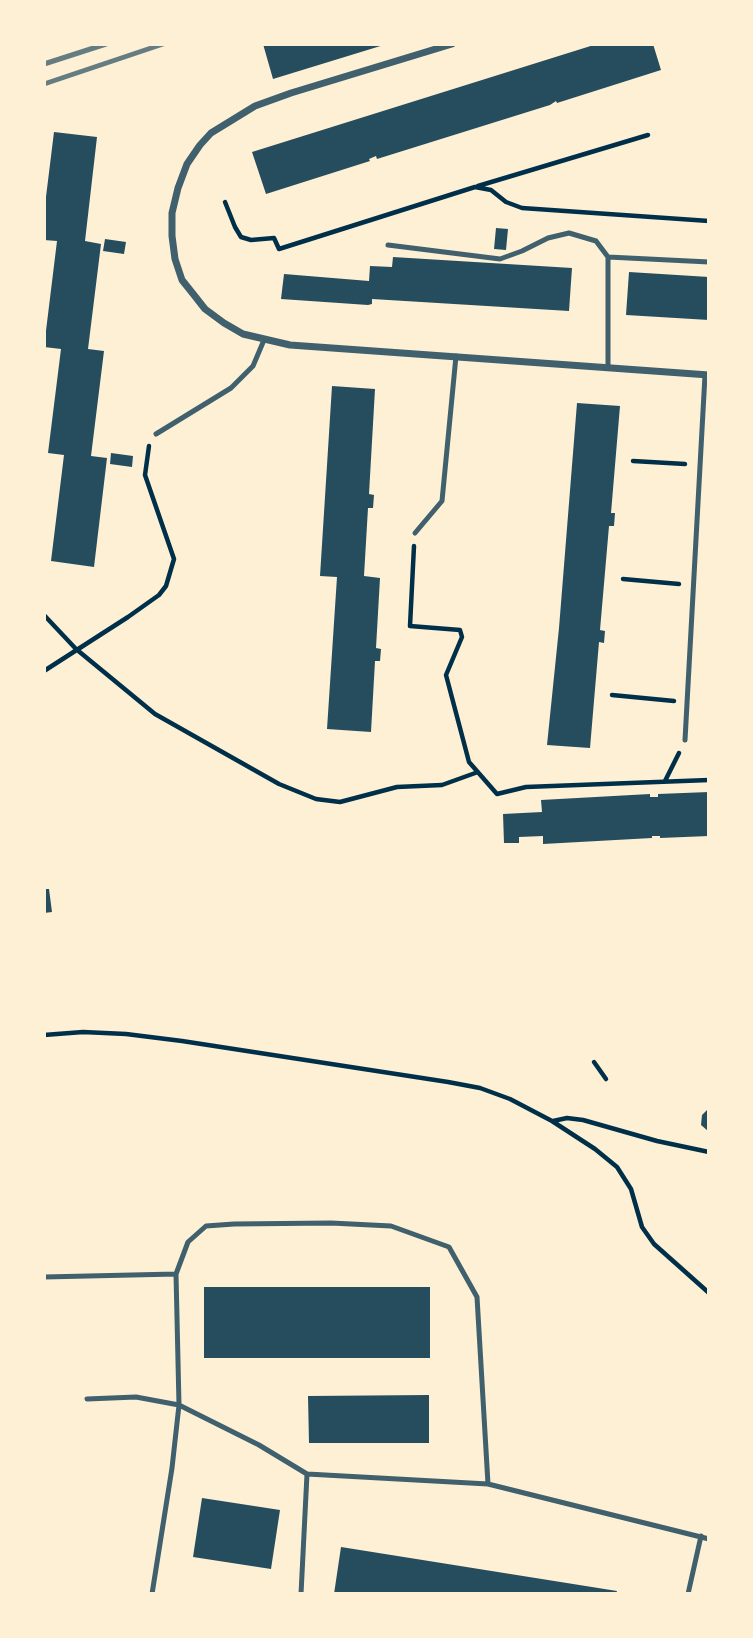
<!DOCTYPE html>
<html>
<head>
<meta charset="utf-8">
<style>
  body { margin:0 }
  #map { position:relative; width:753px; height:1638px; overflow:hidden; background:#fdf0d5; font-family:"Zilla Slab",serif }
  canvas { display:block }
  .frame { position:absolute; inset:0; border:46px solid #fdf0d5; pointer-events:none }
</style>
</head>
<body>
<div id="map">
<canvas width="753" height="1638"></canvas>
<div class="frame"></div>
</div>
<script>
const g = document.querySelector('canvas').getContext('2d');
g.lineJoin = 'round';
function fill(path, color) { g.fillStyle = color; g.fill(path, 'evenodd'); }
const poly = rows => new Path2D(rows.map(r => 'M' + r).join(''));
function strokePath(path, color, width, dash) { g.strokeStyle = color; g.lineWidth = width; g.lineCap = dash ? 'butt' : 'round'; g.setLineDash(dash || []); g.stroke(path); }
fill(poly([
  [263,44,387,44,273,79],
  [597,44,653,44,661,70,557,103,556,101,550,105,377,159,376,156,369,159,370,161,266,194,252,152],
  [54,132,97,137,85,241,101,244,88,349,104,351,91,456,107,458,94,567,51,561,64,455,48,453,61,349,44,347,57,241,44,240,44,213],
  [496,228,508,229,506,250,494,249],
  [105,239,126,242,124,254,103,251],
  [393,257,572,268,569,311,372,299,372,304,368,305,281,299,284,274,369,281,370,266,392,267],
  [629,272,709,277,709,320,626,315],
  [332,386,375,389,369,494,374,495,373,508,368,508,364,576,380,578,376,648,381,649,380,661,375,661,371,732,327,729,337,577,320,576],
  [577,403,620,406,611,513,615,513,614,526,609,526,600,630,605,631,604,643,599,642,590,748,547,745,559,628],
  [111,453,133,456,132,467,110,464],
  [709,792,709,836,660,838,660,836,652,836,652,838,543,844,543,836,519,837,519,843,504,843,503,814,542,812,541,800,650,794,650,797,658,797,658,794],
  [44,889,49,889,52,912,44,913],
  [709,1108,709,1130,708,1131,701,1125,702,1115],
  [204,1287,430,1287,430,1358,204,1358],
  [429,1395,429,1443,309,1443,308,1396],
  [202,1498,280,1510,271,1569,193,1557],
  [341,1547,617,1591,616,1594,334,1594]
]), '#264d5e');
strokePath(poly([
  [478,186,648,135],
  [225,202,235,227,241,237,251,240,274,238,279,249,475,187,491,190,506,202,522,208,709,221],
  [633,461,685,464],
  [414,546,410,626,460,630,462,637,446,675,469,762,497,794,526,787,709,780],
  [623,579,679,584],
  [44,615,76,649,155,714,279,784,316,799,340,802,397,787,442,785,478,772],
  [44,671,128,617,159,595,166,586,174,559,145,475,149,446],
  [612,695,674,701],
  [665,781,679,753],
  [44,1035,83,1032,126,1034,182,1041,448,1082,480,1088,510,1099,552,1121,595,1149,617,1167,631,1189,642,1227,654,1244,709,1293],
  [594,1062,606,1079],
  [553,1121,567,1118,583,1120,657,1141,709,1152]
]), '#003049', 4.5);
strokePath(poly([
  [388,245,500,259,522,251,548,238,569,233,596,241,608,257,608,368],
  [608,257,709,262],
  [156,434,231,388,253,366,264,340],
  [415,533,442,501,456,356],
  [685,740,705,375],
  [44,1277,176,1274],
  [87,1399,136,1397,179,1405,259,1445,307,1474,488,1484,709,1539],
  [152,1594,172,1468,179,1405,176,1274,188,1242,206,1226,234,1224,331,1223,391,1226,449,1247,477,1297,488,1484],
  [301,1594,307,1474],
  [688,1594,701,1536]
]), '#3f606c', 5);
strokePath(poly([
  [452,44,291,93,255,106,211,133,200,145,187,164,178,188,172,213,172,236,175,259,182,280,194,295,205,309,224,323,243,334,290,345,709,375]
]), '#3f606c', 7);
strokePath(poly([
  [44,64,106,44],
  [44,84,163,44]
]), '#657d81', 5);
</script>
</body>
</html>
